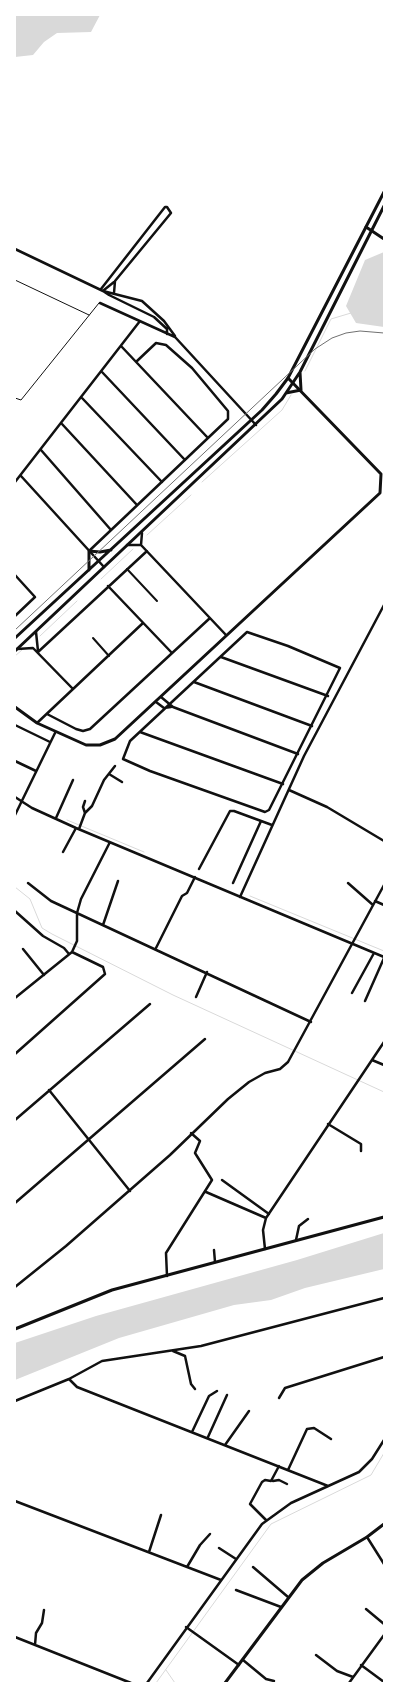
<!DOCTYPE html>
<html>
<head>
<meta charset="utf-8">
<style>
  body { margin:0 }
  #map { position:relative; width:399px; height:1698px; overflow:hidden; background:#fff; font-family:"Open Sans",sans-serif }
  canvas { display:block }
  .frame { position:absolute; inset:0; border:16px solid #fff; pointer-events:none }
</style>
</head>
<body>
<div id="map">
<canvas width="399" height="1698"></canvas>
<div class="frame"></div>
</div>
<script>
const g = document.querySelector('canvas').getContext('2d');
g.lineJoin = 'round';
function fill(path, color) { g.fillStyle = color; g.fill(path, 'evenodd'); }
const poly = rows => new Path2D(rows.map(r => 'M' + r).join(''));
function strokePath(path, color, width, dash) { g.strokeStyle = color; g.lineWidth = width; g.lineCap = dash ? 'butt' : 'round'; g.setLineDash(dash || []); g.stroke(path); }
fill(poly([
  [15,15,100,15,91,32,57,33,44,42,33,55,15,57],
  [384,252,384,327,356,323,346,306,365,260],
  [384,1233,384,1269,305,1288,271,1300,234,1305,119,1338,15,1380,15,1343,96,1316,297,1260]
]), '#d9d9d9');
strokePath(poly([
  [305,371,331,319,351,313],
  [202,482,282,410,291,395],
  [147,535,191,495],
  [101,579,133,549],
  [40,636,77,601],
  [15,656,22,650],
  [67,820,144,852],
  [15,887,30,899,42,928,52,934,173,995,384,1092],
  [250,896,384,951],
  [166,1670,175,1683],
  [156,1683,271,1524,371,1475,384,1453]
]), '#d9d9d9', 1);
strokePath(poly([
  [15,280,89,315],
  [15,398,21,400,99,303]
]), '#111', 1);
strokePath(poly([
  [127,569,157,601],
  [93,638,109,656]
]), '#111', 2);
strokePath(poly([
  [15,249,103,291,142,301,164,321,175,336],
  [101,289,165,207,167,207,171,213,115,281,114,293],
  [104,290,114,282],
  [103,291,109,295,154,317,167,329,167,334],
  [100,303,175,337,256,425],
  [121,346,208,438],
  [102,372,185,460],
  [82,398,162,482],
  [62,424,137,505],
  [41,450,111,530],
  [21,476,104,567],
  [15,482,140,321],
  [127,545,141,545,226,635],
  [141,545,142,533],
  [89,551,228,419,228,411,192,368,166,345,156,343,137,361],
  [15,575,35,597,15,616],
  [108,586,172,653],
  [36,632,38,651],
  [247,632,288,646,340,668,269,810,265,812,150,771,123,759,130,741,247,632],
  [17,649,33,648,73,689],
  [38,652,147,551],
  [221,657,328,696],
  [194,682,312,726],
  [161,697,173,707,298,754],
  [156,702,164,708,171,707],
  [47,714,76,729,83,731,90,729,210,618],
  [37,723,143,623],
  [15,725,50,742],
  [140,732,283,784],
  [15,761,36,771],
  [109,774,122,782],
  [289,790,327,807,384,841],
  [15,797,32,808,76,828,384,957],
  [85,813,92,806,104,780,115,766],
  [15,815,55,733],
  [56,818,73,780],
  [79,829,85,813,83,807,85,801],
  [63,852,76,828],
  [199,869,230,811,234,811,272,825],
  [28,883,51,901,311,1022],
  [233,883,261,821],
  [348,883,373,905],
  [240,897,304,756,384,605],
  [375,901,384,905],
  [15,911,43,936,64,948,69,954],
  [103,925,118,881],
  [156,948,182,896,187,893,195,877],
  [23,949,44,975],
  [352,993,374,953],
  [196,997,207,972],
  [15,998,72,952,77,941,77,913,81,899,110,842],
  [365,1001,384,958],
  [15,1054,105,974,103,967,72,952],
  [372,1060,384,1065],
  [49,1090,130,1191],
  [15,1120,150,1004],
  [328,1124,361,1144,361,1151],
  [222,1180,269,1214],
  [206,1192,266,1218],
  [15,1203,205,1039],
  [296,1240,299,1226,308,1219],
  [265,1249,263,1230,266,1218,384,1042],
  [214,1250,215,1262],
  [167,1276,166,1253,212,1180,195,1153,200,1141,191,1133],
  [15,1287,66,1246,170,1155,228,1099,249,1082,265,1073,280,1069,288,1062,384,885],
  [173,1351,185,1356,191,1384,195,1389],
  [69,1379,77,1387,328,1486],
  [279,1398,285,1388,384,1357],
  [15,1401,69,1379,102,1361,201,1346,384,1298],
  [192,1432,209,1396,217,1391],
  [208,1437,227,1395],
  [225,1445,249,1411],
  [288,1470,307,1429,314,1428,331,1439],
  [273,1481,279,1480,287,1484],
  [15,1501,221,1580],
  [266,1520,250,1504,262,1482,265,1480,271,1481,279,1466],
  [367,1537,384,1564],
  [219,1548,236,1559],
  [149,1552,161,1515],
  [187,1567,200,1545,210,1534],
  [253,1567,288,1597],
  [236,1590,281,1607],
  [366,1609,384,1624],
  [186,1627,239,1665],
  [15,1637,131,1683],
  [35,1645,36,1633,42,1623,44,1610],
  [316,1655,337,1671,353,1677],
  [243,1660,266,1679,274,1681],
  [361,1665,384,1682],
  [147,1683,262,1524,291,1503,359,1472,372,1459,384,1440],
  [349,1683,384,1635]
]), '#111', 2.5);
strokePath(poly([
  [366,227,384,239],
  [15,707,37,723,86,745,100,745,115,739,380,493,381,474,288,378],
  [15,1329,112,1290,384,1217],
  [225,1683,302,1580,323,1563,367,1537,384,1524]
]), '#111', 3);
strokePath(poly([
  [286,393,301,390,300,372],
  [89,570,89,551,100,552,111,550],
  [15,638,262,410,276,394,288,378,384,192],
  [15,651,282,399,300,372,384,206]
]), '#111', 3);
strokePath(poly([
  [15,630,315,349,332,338,346,333,360,331,384,333]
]), '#707070', 1);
</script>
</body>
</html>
